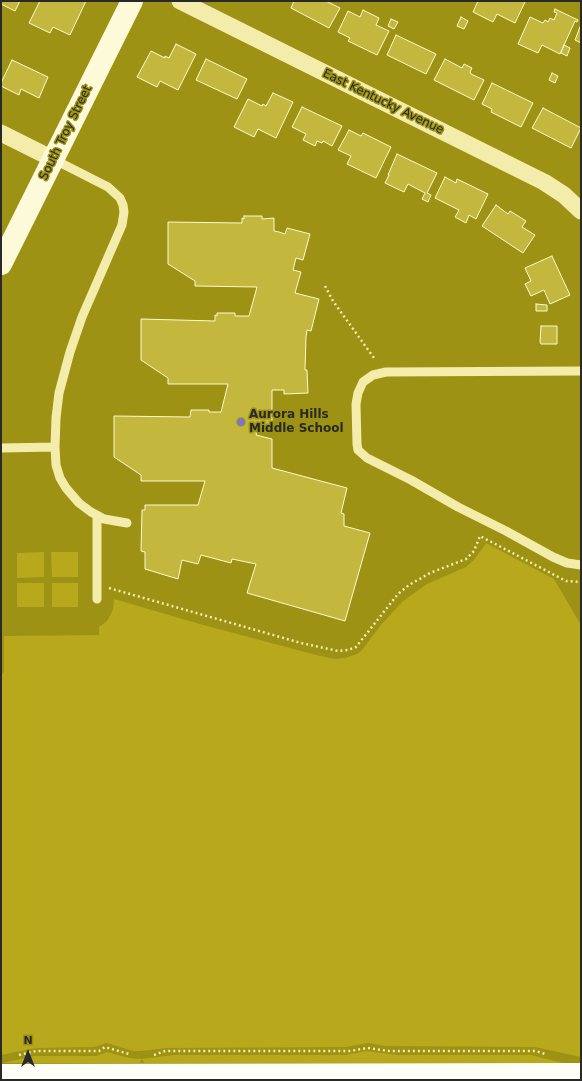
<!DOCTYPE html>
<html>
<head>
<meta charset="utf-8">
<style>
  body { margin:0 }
  #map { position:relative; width:582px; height:1081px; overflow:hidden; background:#9d9214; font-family:"DejaVu Sans",sans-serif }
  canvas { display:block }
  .frame { position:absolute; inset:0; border:2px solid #292929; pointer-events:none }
  .north { position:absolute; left:8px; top:1033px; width:40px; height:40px; -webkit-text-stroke:3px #9d9214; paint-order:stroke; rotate:0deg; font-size:11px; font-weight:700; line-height:16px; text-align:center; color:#292929 }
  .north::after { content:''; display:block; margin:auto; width:14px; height:18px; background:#292929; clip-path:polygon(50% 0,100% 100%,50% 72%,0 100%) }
</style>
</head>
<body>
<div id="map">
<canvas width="582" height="1081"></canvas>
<div class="frame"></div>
<div class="north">N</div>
</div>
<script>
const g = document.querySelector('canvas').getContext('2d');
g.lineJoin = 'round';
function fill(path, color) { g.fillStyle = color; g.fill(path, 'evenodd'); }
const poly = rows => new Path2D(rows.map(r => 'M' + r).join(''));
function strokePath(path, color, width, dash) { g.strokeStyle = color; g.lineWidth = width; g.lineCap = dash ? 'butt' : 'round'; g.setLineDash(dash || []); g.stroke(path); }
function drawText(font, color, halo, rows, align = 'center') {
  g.font = font + ' "DejaVu Sans",sans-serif'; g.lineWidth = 3; g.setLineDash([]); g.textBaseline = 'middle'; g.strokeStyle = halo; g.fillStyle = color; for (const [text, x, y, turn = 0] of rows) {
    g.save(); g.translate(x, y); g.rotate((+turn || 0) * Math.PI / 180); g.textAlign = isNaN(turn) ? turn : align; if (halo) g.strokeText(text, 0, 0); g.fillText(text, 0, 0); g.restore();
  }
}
fill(poly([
  [486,543,554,579,581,625,581,1057,535,1047,385,1046,368,1043,346,1047,166,1048,141,1051,133,1051,107,1043,94,1047,36,1048,1,1055,1,675,4,672,4,636,99,635,99,627,107,621,111,614,113,609,114,599,200,624,320,656,335,659,345,658,357,654,362,650,381,625,403,601,427,584,466,567,474,560],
  [44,552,44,577,17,578,17,553],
  [51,552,78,552,78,577,52,577],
  [17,583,44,583,44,607,17,607],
  [52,583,78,583,78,607,52,607],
  [366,1051,397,1055,531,1055,563,1063,144,1063,143,1060,141,1060,140,1063,3,1063,34,1056,96,1056,107,1052,129,1058,142,1059,174,1055,345,1055]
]), '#b7a81c');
const building = poly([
  [1,1,20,1,15,11,1,4,1,1],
  [40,1,86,1,70,35,53,27,50,33,29,23,40,1],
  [294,1,326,1,340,8,329,28,291,8,294,1],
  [478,1,524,1,525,2,515,23,497,14,493,22,473,12,478,1],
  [555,9,578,20,577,22,575,21,560,54,542,45,538,53,518,44,530,17,543,23,545,20,548,22,550,18,554,20,557,13,554,12,555,9],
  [363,10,379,18,376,25,389,31,377,55,348,41,350,38,338,32,348,11,360,17,363,10],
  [461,17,468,21,464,29,457,26,461,17],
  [391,19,398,22,394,29,388,26,391,19],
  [580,27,581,27,581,43,575,40,580,27],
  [396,35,436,54,426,74,387,55,396,35],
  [176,44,196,54,178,90,160,81,157,87,137,77,151,51,165,58,165,56,169,58,176,44],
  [564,45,570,48,567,56,561,53,564,45],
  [206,59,247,79,237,99,196,80,206,59],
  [445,59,462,68,464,64,472,68,470,72,471,74,484,80,474,100,434,80,445,59],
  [12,60,48,77,39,98,21,89,19,95,1,86,1,83,12,60],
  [552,73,558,76,555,83,549,80,552,73],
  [492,83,533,103,521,127,491,112,492,109,482,104,492,83],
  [273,93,293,102,276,138,258,129,254,137,234,127,248,99,262,106,263,104,266,106,273,93],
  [302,107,342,126,332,146,323,141,322,143,317,141,315,146,303,140,306,134,292,127,302,107],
  [543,108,581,128,571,148,532,128,543,108],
  [349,130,361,136,363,133,391,147,376,178,347,164,351,156,338,150,349,130],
  [397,154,437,173,427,193,431,195,428,202,422,199,425,193,408,184,404,192,385,183,389,175,388,175,397,154],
  [445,177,456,183,457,179,488,194,476,219,469,215,466,223,455,217,459,210,435,198,445,177],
  [496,205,508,214,510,211,526,221,522,227,535,235,523,253,482,226,496,205],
  [244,216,262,216,262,219,274,218,274,231,279,232,285,234,287,228,310,234,303,260,296,258,293,270,301,272,295,293,319,299,311,331,307,330,306,337,305,370,307,370,308,393,284,394,284,390,272,390,272,427,258,428,256,435,272,439,272,468,347,488,341,513,344,514,344,526,370,533,345,621,247,593,256,564,232,559,231,563,201,555,198,564,182,560,178,579,145,569,145,552,141,551,142,510,145,510,145,505,198,505,205,481,141,481,141,475,114,457,114,416,190,417,191,410,209,410,209,412,221,412,228,384,168,384,168,378,141,360,141,319,215,321,215,315,217,316,217,313,235,313,235,316,249,316,257,287,195,286,195,281,168,264,168,222,242,223,242,218,244,219,244,216],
  [552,256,570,295,550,304,544,290,531,296,525,284,531,281,525,268,552,256],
  [536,304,547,305,547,311,536,311,536,304],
  [541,326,557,326,557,344,541,344,540,342,541,326]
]);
fill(building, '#c4b73d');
strokePath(building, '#fdf9d3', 1);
strokePath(poly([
  [325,286,333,301,374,358],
  [109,588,301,643,338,651,348,650,356,647,398,594,409,585,430,573,466,559,474,551,480,536,566,581,581,582],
  [19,1055,36,1051,99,1051,105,1047,129,1054],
  [154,1055,165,1051,350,1051,368,1048,389,1051,536,1051,545,1054]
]), '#f4ecaa', 2.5, [2, 3]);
strokePath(poly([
  [53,159,108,187,120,198,123,205,124,212,122,225,82,317,70,352,59,393,56,418,55,447,56,465,60,478,66,488,79,503,91,512,104,519,127,523],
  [581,371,386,372,373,375,363,382,358,393,356,404,357,444,358,450,367,458,411,480,458,507,506,531,553,557,567,563,581,565],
  [1,448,55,447],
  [97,599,97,516]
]), '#f4ecaa', 9);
strokePath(poly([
  [180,1,544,182,564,195,581,211],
  [1,133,53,159]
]), '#f4ecaa', 17);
strokePath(poly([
  [1,264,132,1]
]), '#fdfada', 22);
strokePath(poly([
  [1,1075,581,1074]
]), '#fffff7', 22);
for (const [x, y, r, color] of [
  [241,422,4,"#766dff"]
]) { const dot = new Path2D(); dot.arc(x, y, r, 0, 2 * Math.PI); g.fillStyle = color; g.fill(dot); strokePath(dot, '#9d9214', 1.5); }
drawText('12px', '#292929', '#9d9214', [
  ["East Kentucky Avenue",383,102,26],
  ["South Troy Street",66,133,-64]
]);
drawText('bold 12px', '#292929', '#9d9214', [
  ["Aurora Hills",249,415],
  ["Middle School",249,429]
], 'left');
</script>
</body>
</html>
